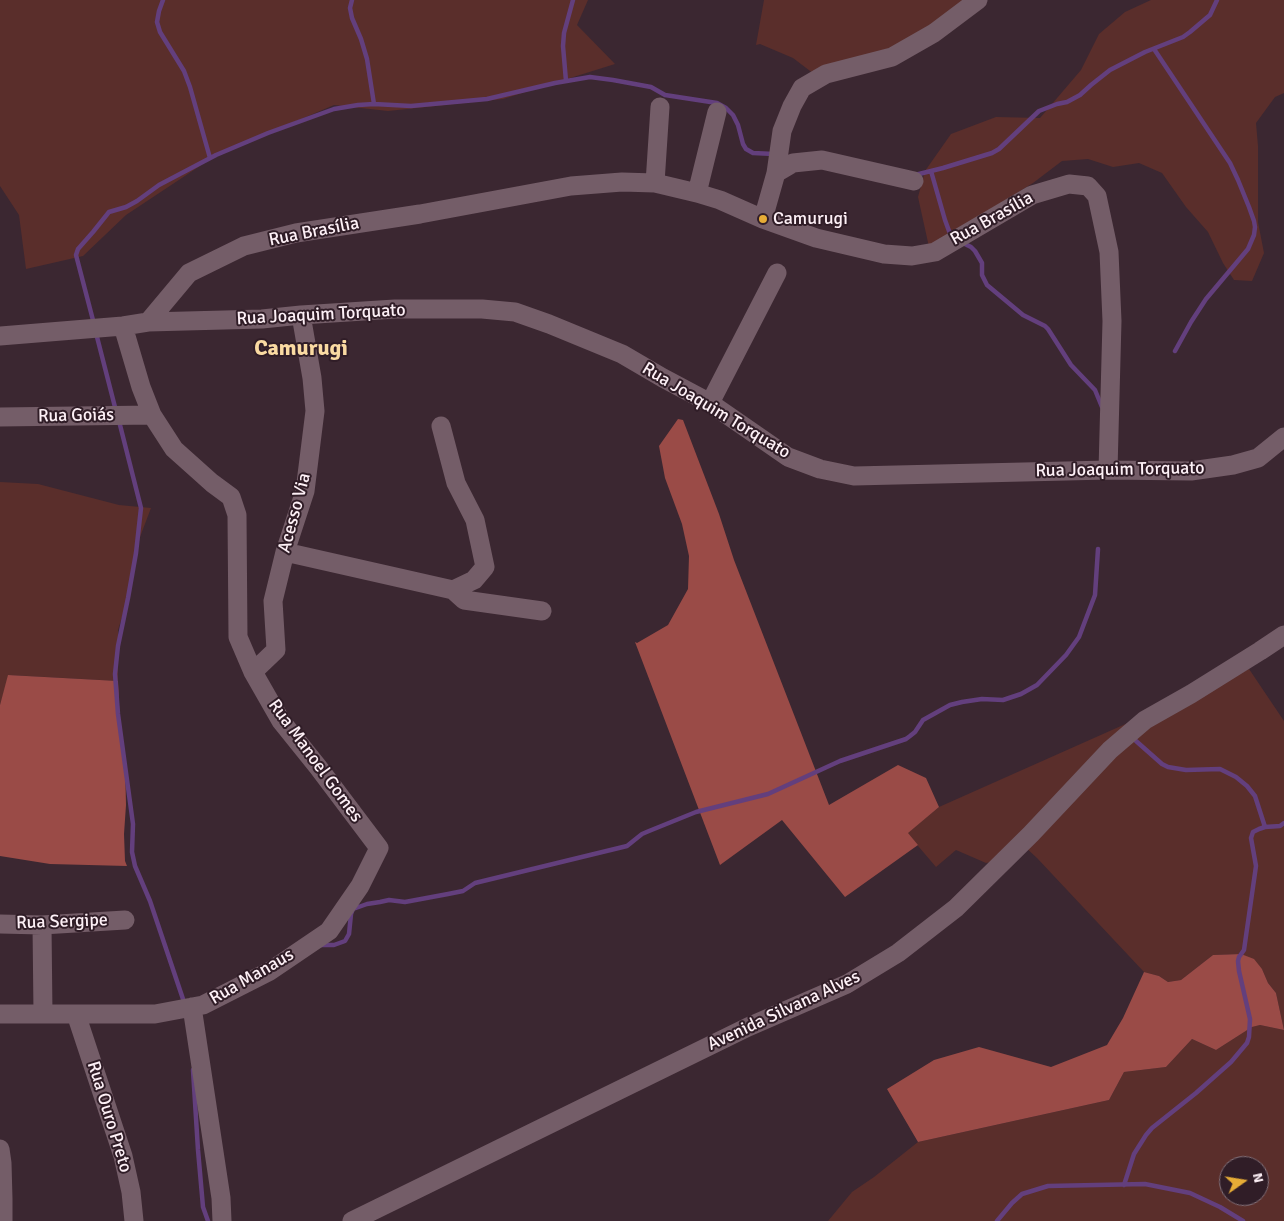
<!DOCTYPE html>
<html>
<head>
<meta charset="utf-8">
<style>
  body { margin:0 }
  #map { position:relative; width:1284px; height:1221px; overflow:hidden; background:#3b2731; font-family:Signika,sans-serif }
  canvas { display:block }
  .north { position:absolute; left:1219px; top:1156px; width:50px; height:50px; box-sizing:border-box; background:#301d27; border:1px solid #82717a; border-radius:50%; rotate:77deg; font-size:14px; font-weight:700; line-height:20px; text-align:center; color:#fdf0f6 }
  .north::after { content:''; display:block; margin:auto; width:18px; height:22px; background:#e6ac36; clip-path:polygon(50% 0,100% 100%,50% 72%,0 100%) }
</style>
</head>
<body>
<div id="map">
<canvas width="1284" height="1221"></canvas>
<div class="north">N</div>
</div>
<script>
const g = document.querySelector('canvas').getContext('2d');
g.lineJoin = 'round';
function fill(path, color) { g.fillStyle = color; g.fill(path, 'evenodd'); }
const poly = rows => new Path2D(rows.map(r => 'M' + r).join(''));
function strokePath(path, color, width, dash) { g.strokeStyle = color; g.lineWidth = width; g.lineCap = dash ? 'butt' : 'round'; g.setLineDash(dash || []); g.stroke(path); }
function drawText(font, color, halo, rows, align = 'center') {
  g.font = font + ' Signika,sans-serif'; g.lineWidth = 4; g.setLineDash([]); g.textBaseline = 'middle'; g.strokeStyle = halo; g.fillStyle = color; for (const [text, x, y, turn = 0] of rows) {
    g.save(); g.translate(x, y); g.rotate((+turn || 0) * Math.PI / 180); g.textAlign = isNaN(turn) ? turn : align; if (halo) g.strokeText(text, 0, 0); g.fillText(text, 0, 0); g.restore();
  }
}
fill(poly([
  [0,0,588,0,577,25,615,64,503,99,388,111,334,105,215,156,126,215,83,256,26,269,19,215,0,186],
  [764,0,974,0,918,38,818,77,793,58,760,44,756,45],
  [1151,0,1284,0,1284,93,1275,97,1256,123,1258,146,1258,222,1264,253,1252,281,1234,280,1223,263,1208,232,1186,207,1162,173,1139,163,1113,167,1088,159,1062,161,1033,183,929,247,918,197,925,171,951,134,996,117,1040,118,1081,70,1099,34,1125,12],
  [0,482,38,484,119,505,151,508,140,537,126,604,118,630,118,681,9,675,0,705],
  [1249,669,1284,721,1284,1221,828,1221,852,1192,874,1177,918,1142,1109,1100,1124,1072,1166,1067,1192,1039,1216,1050,1252,1027,1260,1025,1284,1030,1276,993,1268,983,1262,969,1241,954,1213,955,1181,980,1168,982,1159,976,1144,972,1037,858,1024,846,995,861,986,863,956,850,936,867,907,833,939,807],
  [1229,1166,1259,1166,1259,1196,1229,1196]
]), '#5a2e2b');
fill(poly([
  [678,419,683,420,719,514,734,560,829,805,898,765,926,778,939,807,908,833,918,845,845,897,782,820,720,865,635,642,637,643,668,625,688,589,689,556,682,524,665,478,659,446],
  [8,675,118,681,120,729,125,761,126,805,124,834,125,861,127,866,50,864,0,856,0,705],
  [1241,954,1254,959,1262,969,1268,983,1276,993,1284,1030,1260,1025,1252,1027,1216,1050,1192,1039,1166,1067,1124,1072,1109,1100,918,1142,887,1089,934,1060,979,1047,1051,1067,1107,1045,1123,1018,1144,972,1159,976,1168,982,1181,980,1213,955]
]), '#9a4b47');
strokePath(poly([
  [163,0,159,11,157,22,160,32,184,71,190,87,210,158],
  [352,0,350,8,352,18,361,39,367,59,374,104],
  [1154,49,1230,163,1238,180,1249,207,1254,221,1255,227,1254,235,1248,249,1206,299,1191,322,1175,351],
  [566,81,563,46,564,33,573,0],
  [931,171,945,220,949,231,953,236],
  [915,175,943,168,992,153,999,149,1039,111,1057,104,1067,102,1080,95,1091,85,1110,70,1145,52,1183,37,1190,32,1210,15,1217,0],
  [961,242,971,247,975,251,982,263,982,275,987,285,1023,315,1045,326,1048,329,1071,365,1095,390,1102,407],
  [94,324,76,255,78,249,93,232,109,212,126,207,137,201,159,185,216,155,268,133,334,109,358,105,374,104,411,106,487,99,555,83,590,77,613,80,651,87,665,95,717,103,726,108,733,115,738,125,743,144,746,149,753,153,774,154],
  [96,333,116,411],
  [119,421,141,508,136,553,128,598,118,646,115,674,118,714,133,824,132,852,135,866,150,901,185,1005],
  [1136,741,1162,764,1168,767,1186,770,1220,769,1236,777,1247,786,1255,796,1265,827],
  [320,945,334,945,345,941,349,934,351,914,353,909,367,904,380,902,389,900,405,902,448,894,463,891,475,883,627,846,642,834,649,831,696,812,768,794,840,761,906,739,910,736,915,732,923,720,950,705,962,702,982,699,1003,700,1021,694,1037,685,1066,655,1079,637,1095,595,1098,549],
  [193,1070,198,1150,203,1207,208,1221],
  [1124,1185,1134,1154,1146,1135,1152,1128,1196,1093,1231,1062,1247,1043,1249,1037,1250,1019,1239,971,1238,961,1239,957,1244,950,1256,866,1251,838,1253,832,1259,829,1265,827,1280,826,1284,823],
  [997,1221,1012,1203,1022,1194,1048,1186,1145,1184,1190,1193,1220,1207,1243,1221]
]), '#633f7d', 4.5);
strokePath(poly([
  [776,173,793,163,822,160,914,181],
  [655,183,660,107],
  [697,193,717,112],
  [763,219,776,173,782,131,792,106,802,88,826,74,892,57,934,33,978,0],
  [148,322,189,273,244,246,296,233,420,214,571,186,622,182,655,183,697,193,720,200,763,219,816,238,884,254,912,256,935,252,1032,195,1069,184,1088,186,1097,196,1109,252,1112,321,1108,470],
  [0,336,123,326,148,322,262,319,301,315,395,309,482,309,515,312,549,324,622,354,663,378,710,403,788,457,820,469,854,476,1108,470,1191,471,1233,465,1258,458,1284,437],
  [710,403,777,273],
  [0,417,152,415],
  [441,426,456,483,475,520,485,567,474,580,453,590],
  [285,552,453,590,464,600,542,611],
  [253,672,276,650,273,601,285,552,305,491,315,411,312,378,301,315],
  [0,924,42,925,125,920],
  [42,925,43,1014],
  [192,1007,221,1198,222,1221],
  [0,1014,155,1014,203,1005,270,971,329,931,360,886,379,848,318,767,281,721,253,672,238,637,237,515,231,497,212,483,174,449,152,415,141,387,123,326],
  [76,1014,123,1156,131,1192,134,1221],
  [0,1149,2,1163,3,1199,3,1221],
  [352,1221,748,1027,847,984,898,953,956,908,1031,834,1110,750,1145,720,1191,694,1260,651,1284,635]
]), '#745d68', 19);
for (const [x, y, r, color] of [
  [763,219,5,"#e6ac36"]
]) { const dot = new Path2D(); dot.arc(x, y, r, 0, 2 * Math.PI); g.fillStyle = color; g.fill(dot); strokePath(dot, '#301d27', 2); }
drawText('18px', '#fdf0f6', '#301d27', [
  ["Camurugi",773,219]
], 'left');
drawText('18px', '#fdf0f6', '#301d27', [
  ["Rua Brasília",992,219,-29],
  ["Rua Brasília",314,232,-11],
  ["Rua Joaquim Torquato",321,315,-3],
  ["Rua Joaquim Torquato",716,411,31],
  ["Rua Goiás",76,416,-1],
  ["Rua Joaquim Torquato",1120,470,-1],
  ["Acesso Via",295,513,-75],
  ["Rua Manoel Gomes",315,761,54],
  ["Rua Sergipe",62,922,-2],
  ["Rua Manaus",252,977,-30],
  ["Avenida Silvana Alves",784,1011,-25],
  ["Rua Ouro Preto",109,1117,73]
]);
drawText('bold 22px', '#fadaa2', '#301d27', [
  ["Camurugi",301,349]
]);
</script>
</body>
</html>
